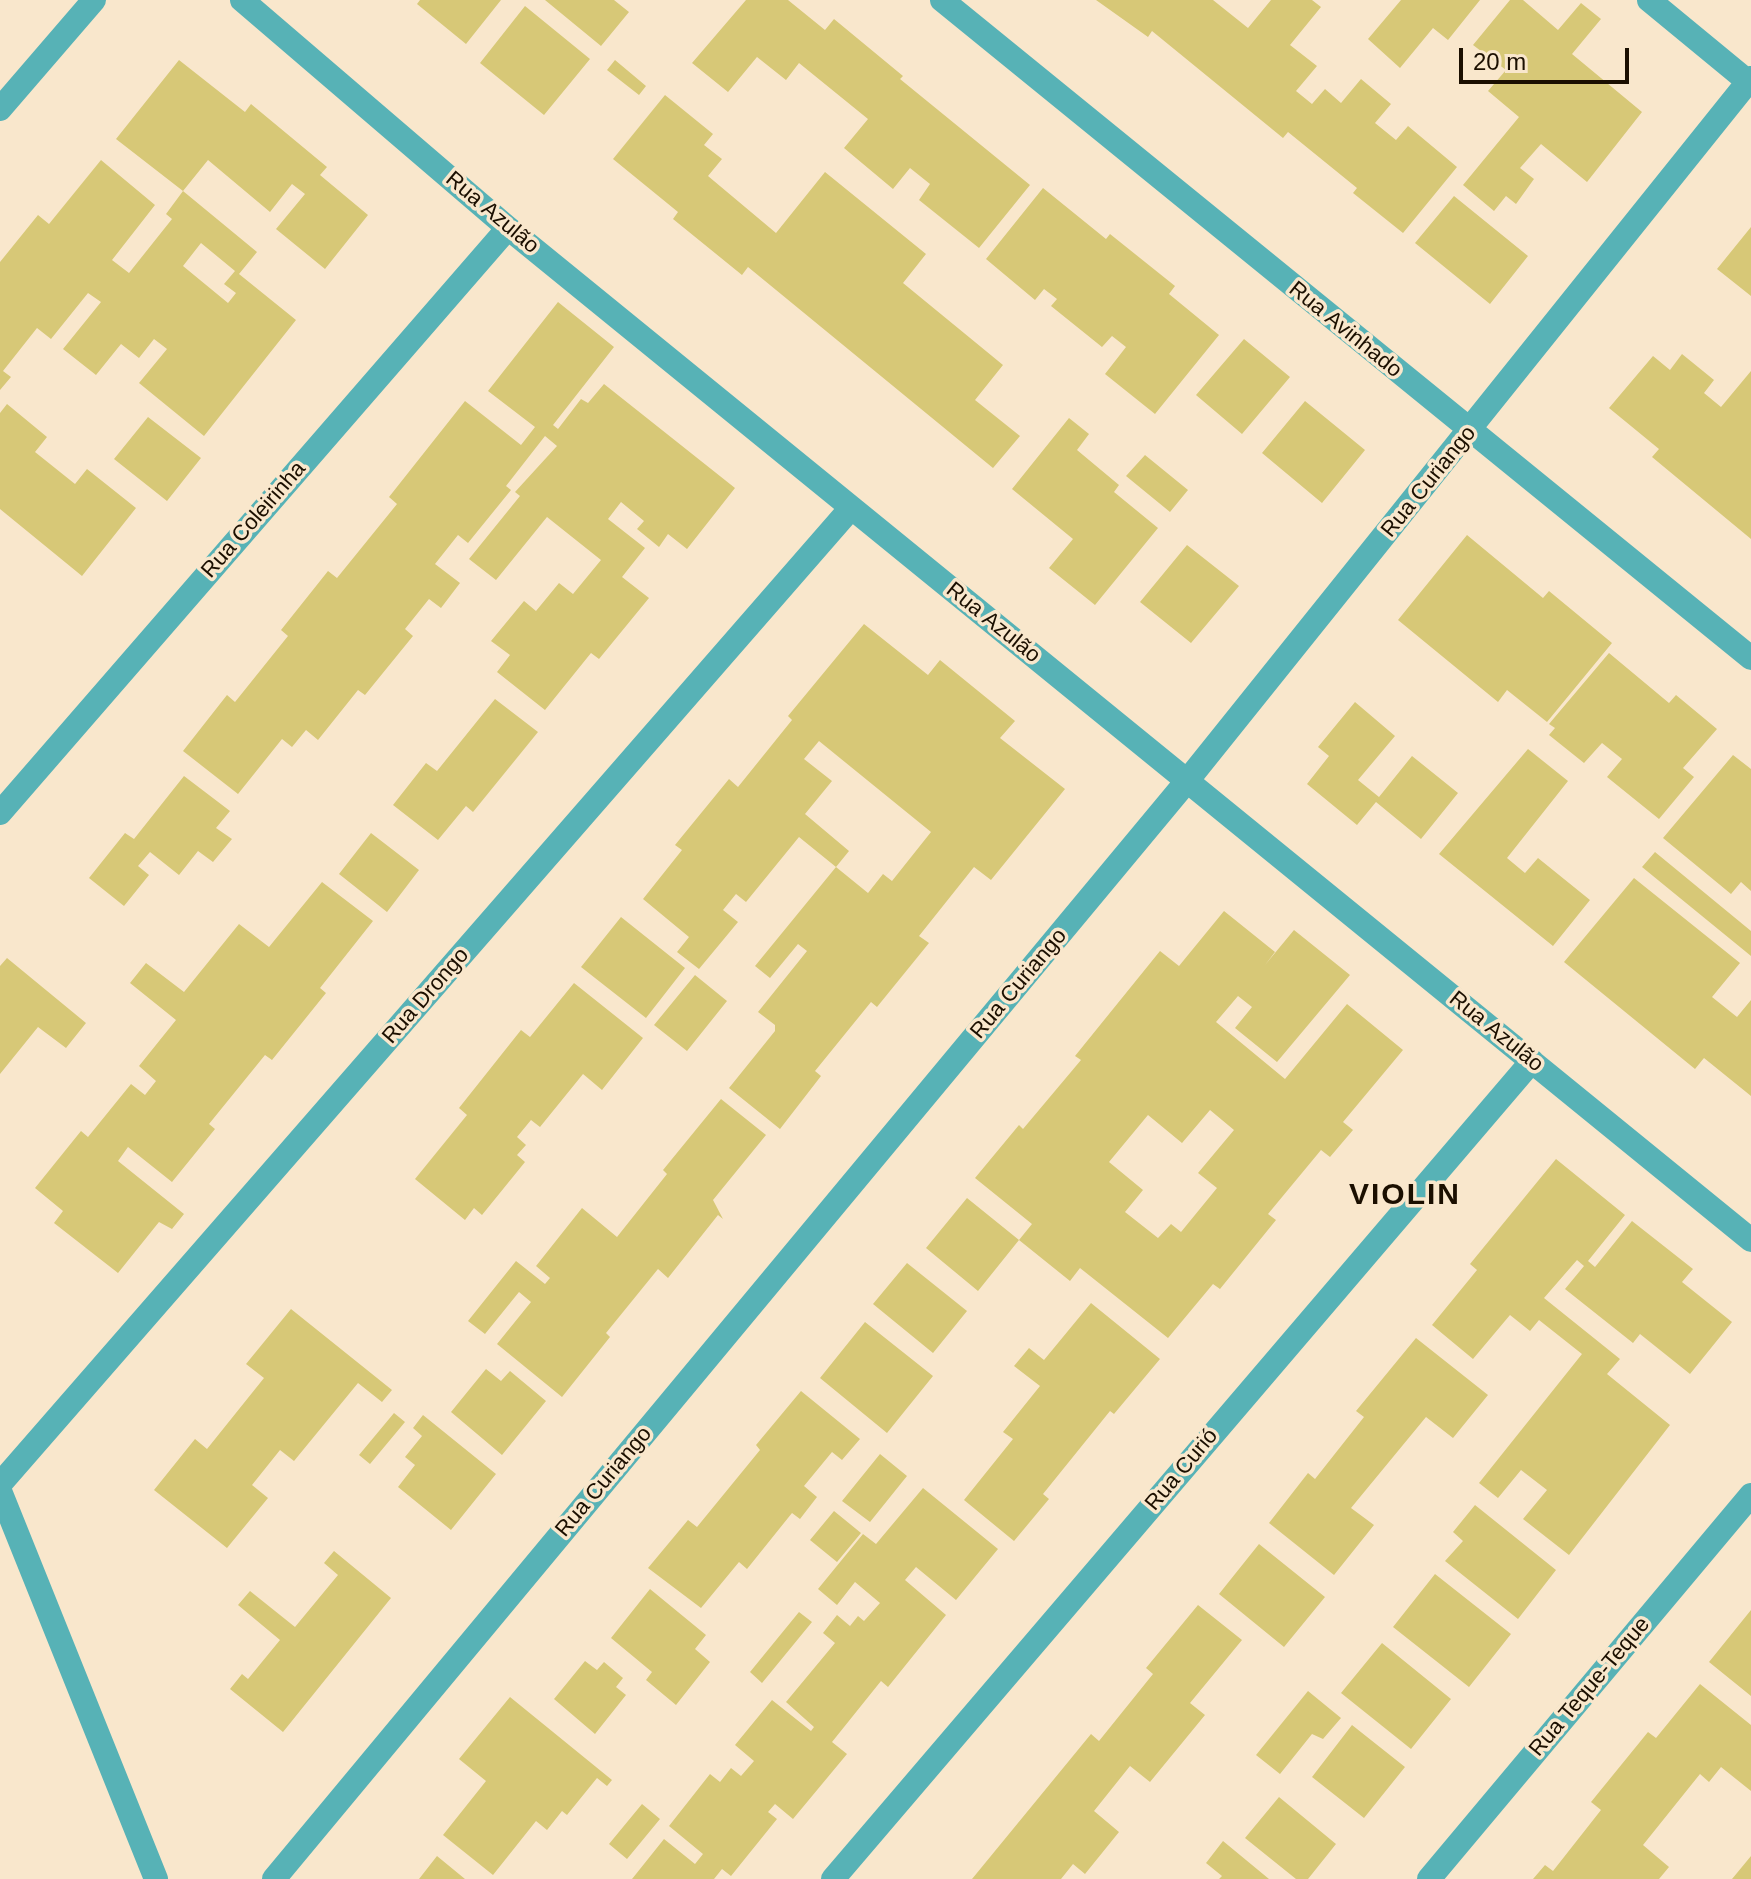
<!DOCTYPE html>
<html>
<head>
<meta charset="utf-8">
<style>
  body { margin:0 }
  #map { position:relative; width:1751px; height:1879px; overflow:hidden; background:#f9e7cc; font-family:Helvetica,sans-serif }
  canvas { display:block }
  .scale { position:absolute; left:1459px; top:48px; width:170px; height:36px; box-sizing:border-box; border:4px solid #1b0f00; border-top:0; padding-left:10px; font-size:24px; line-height:28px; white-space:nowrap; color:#1b0f00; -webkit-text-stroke:6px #f9e7cc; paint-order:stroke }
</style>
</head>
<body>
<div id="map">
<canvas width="1751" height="1879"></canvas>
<div class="scale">20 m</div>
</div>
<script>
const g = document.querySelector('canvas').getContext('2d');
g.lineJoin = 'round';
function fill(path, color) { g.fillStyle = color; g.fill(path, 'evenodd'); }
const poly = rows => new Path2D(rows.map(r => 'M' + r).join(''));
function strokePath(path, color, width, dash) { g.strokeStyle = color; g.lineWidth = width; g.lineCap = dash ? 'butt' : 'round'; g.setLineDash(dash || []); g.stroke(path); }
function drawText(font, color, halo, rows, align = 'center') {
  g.font = font + ' Helvetica,sans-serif'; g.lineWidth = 7; g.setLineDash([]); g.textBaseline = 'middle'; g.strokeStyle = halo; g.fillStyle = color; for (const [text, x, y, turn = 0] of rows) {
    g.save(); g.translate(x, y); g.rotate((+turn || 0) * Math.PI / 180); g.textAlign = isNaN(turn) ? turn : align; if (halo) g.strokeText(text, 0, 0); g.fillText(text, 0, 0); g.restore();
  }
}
fill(poly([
  [420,0,501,0,466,44,417,4],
  [545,0,614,0,629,12,601,46],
  [746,0,788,0,825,30,834,19,903,76,900,79,1030,185,979,248,919,200,930,184,910,168,893,189,844,148,868,119,799,63,786,80,757,57,728,92,692,63],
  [1096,0,1213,0,1248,28,1271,0,1312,0,1321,7,1290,45,1317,66,1296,91,1312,104,1325,89,1341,103,1361,79,1391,104,1375,123,1396,140,1408,126,1457,167,1403,233,1353,193,1357,188,1288,132,1283,138,1152,31,1148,37],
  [1401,0,1480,0,1448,40,1433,28,1400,68,1368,39],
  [1510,0,1523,0,1558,30,1581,3,1601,19,1572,54,1642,112,1587,182,1541,144,1520,168,1534,179,1516,204,1506,196,1494,211,1463,185,1519,117,1488,91,1506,70,1473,45],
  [525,6,590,59,544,115,480,63],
  [179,60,245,112,251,104,327,167,320,175,368,215,325,269,276,229,305,194,292,184,270,212,208,160,183,191,116,139],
  [615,60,646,86,639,95,607,70],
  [665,95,713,134,704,145,722,159,708,176,776,233,825,172,926,254,903,283,1003,365,975,400,1020,436,993,468,748,267,742,275,673,219,678,212,613,159],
  [101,160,155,205,112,260,129,273,172,219,166,214,183,191,257,252,239,274,296,320,204,436,139,383,167,349,154,339,139,358,121,344,96,375,63,349,101,302,88,293,51,339,37,328,3,371,11,377,0,390,0,262,38,215,49,224],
  [201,243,235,271,224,284,236,293,228,303,183,266],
  [1043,188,1106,239,1110,234,1175,286,1169,294,1219,335,1155,414,1105,374,1126,347,1112,336,1102,347,1051,306,1057,299,1044,289,1035,300,986,259],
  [1454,196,1528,256,1490,304,1415,243],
  [1751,227,1751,296,1717,269],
  [558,302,614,347,553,425,558,429,581,399,588,403,604,384,735,488,687,549,668,534,659,547,637,529,644,521,621,502,608,519,645,548,622,577,649,598,599,659,591,653,545,710,497,672,510,655,491,641,524,601,536,611,559,583,573,594,601,560,547,517,496,580,469,559,520,496,515,492,557,446,545,436,506,486,511,490,468,543,458,535,435,564,460,583,441,608,429,599,405,629,413,636,365,695,358,690,318,740,306,730,292,747,282,739,238,794,183,751,227,695,235,702,288,636,281,630,328,571,337,578,397,504,389,497,465,401,521,445,535,427,488,391],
  [1244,339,1290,377,1242,434,1196,395],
  [1682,354,1714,380,1704,393,1721,407,1751,371,1751,539,1652,457,1659,449,1609,408,1653,356,1670,370],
  [1305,401,1365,450,1322,503,1262,453],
  [7,404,47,437,35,452,75,484,87,469,136,508,82,576,0,509,0,413],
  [148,417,201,458,167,501,114,459],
  [1069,418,1089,434,1077,450,1119,485,1114,492,1158,528,1095,605,1049,568,1073,539,1012,489],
  [1145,455,1188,490,1170,512,1126,476],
  [1467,535,1543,598,1549,591,1612,643,1547,722,1507,690,1498,702,1398,620],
  [1187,545,1239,586,1191,643,1140,602],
  [864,624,928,675,940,660,1015,721,1000,738,1065,789,991,880,974,867,919,936,929,943,877,1007,871,1002,815,1071,821,1076,780,1129,729,1088,775,1031,775,1025,758,1012,807,951,798,944,770,978,755,966,836,867,868,893,883,874,892,881,931,832,819,741,804,759,832,781,805,814,849,851,836,867,799,837,746,902,736,894,723,910,738,922,699,969,677,952,689,937,643,899,682,850,675,845,729,779,738,787,792,720,788,716],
  [1609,653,1669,703,1676,695,1717,729,1683,768,1694,777,1659,819,1607,777,1622,759,1602,743,1584,763,1549,735,1555,728,1549,724],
  [495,699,538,732,473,812,466,806,438,840,393,805,426,763,437,771],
  [1355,702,1395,736,1358,780,1379,797,1412,756,1458,793,1421,839,1376,802,1357,825,1307,784,1329,756,1318,747],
  [1528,749,1568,781,1507,858,1525,873,1538,858,1590,900,1553,946,1439,854],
  [1733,755,1751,769,1751,891,1741,882,1731,894,1663,838],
  [184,776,230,811,216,828,232,839,213,862,198,851,179,875,150,852,138,866,149,875,124,906,89,878,125,833,134,839],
  [371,833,419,870,387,912,339,874],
  [1655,852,1751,931,1751,956,1642,867],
  [1634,878,1740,963,1712,997,1737,1017,1751,1000,1751,1096,1704,1058,1695,1069,1564,962],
  [322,882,373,921,320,988,326,993,272,1060,265,1055,209,1124,215,1129,172,1182,128,1147,118,1161,184,1214,172,1229,159,1222,118,1273,54,1223,63,1211,35,1188,81,1131,88,1137,131,1084,145,1095,156,1081,139,1066,176,1020,130,983,146,963,184,992,239,924,269,947],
  [1224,911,1275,952,1265,965,1294,930,1350,975,1277,1062,1235,1028,1252,1007,1238,996,1216,1022,1285,1079,1347,1004,1403,1050,1343,1122,1353,1130,1330,1157,1321,1150,1268,1214,1276,1220,1220,1289,1213,1284,1168,1338,1080,1268,1070,1281,1019,1240,1032,1224,975,1178,1019,1125,1023,1129,1081,1060,1075,1056,1160,951,1179,966],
  [1210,1110,1234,1130,1198,1173,1217,1188,1181,1232,1171,1224,1158,1238,1125,1212,1143,1190,1109,1162,1148,1115,1182,1143],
  [621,917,685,968,646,1018,581,967],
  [7,958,86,1023,66,1048,38,1027,0,1074,0,966],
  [695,975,727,1001,687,1051,654,1025],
  [574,983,643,1038,602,1090,583,1074,540,1127,531,1120,517,1137,526,1145,517,1155,525,1162,482,1215,474,1208,465,1220,415,1179,467,1115,459,1108,521,1030,530,1037],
  [721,1099,766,1135,713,1200,723,1219,718,1215,668,1278,658,1269,606,1333,610,1337,562,1397,497,1344,531,1302,519,1292,485,1334,468,1321,516,1261,545,1284,550,1278,536,1266,582,1208,617,1237,667,1174,663,1170],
  [1556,1159,1625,1215,1588,1261,1595,1267,1632,1221,1693,1269,1682,1282,1732,1322,1690,1374,1640,1334,1633,1343,1565,1289,1584,1266,1577,1260,1544,1298,1620,1359,1607,1374,1670,1425,1569,1555,1523,1519,1547,1490,1521,1470,1498,1498,1479,1483,1582,1354,1539,1320,1530,1331,1510,1315,1473,1359,1432,1325,1477,1270,1470,1264],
  [967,1198,1019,1240,978,1291,926,1248],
  [907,1263,967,1311,933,1353,873,1304],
  [1091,1303,1160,1359,1114,1414,1110,1411,1043,1494,1049,1499,1014,1541,964,1500,1013,1439,1003,1432,1040,1386,1014,1366,1029,1348,1044,1360],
  [291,1309,392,1390,382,1402,358,1383,294,1461,280,1450,252,1485,268,1498,227,1548,154,1490,195,1439,207,1449,264,1378,246,1364],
  [865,1322,933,1376,887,1433,820,1378],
  [1416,1338,1488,1395,1453,1438,1426,1417,1351,1508,1374,1525,1334,1575,1269,1523,1308,1473,1315,1479,1364,1417,1356,1411],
  [486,1369,501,1381,510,1371,546,1401,502,1455,451,1412],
  [801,1391,860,1439,842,1460,832,1452,804,1486,817,1497,800,1519,792,1513,747,1569,739,1562,701,1608,648,1568,688,1520,697,1527,760,1450,756,1445],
  [394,1413,405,1422,370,1464,359,1455],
  [423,1415,496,1474,451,1530,398,1487,415,1465,405,1457,422,1436,413,1428],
  [880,1454,907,1476,870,1522,842,1501],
  [923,1488,998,1549,956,1600,916,1567,905,1580,946,1615,888,1687,881,1681,832,1742,847,1754,793,1819,775,1804,768,1812,777,1819,731,1876,722,1869,714,1879,632,1879,664,1839,695,1864,703,1854,669,1826,710,1774,720,1782,731,1768,741,1776,754,1761,735,1745,772,1700,811,1731,814,1727,786,1702,835,1643,823,1633,837,1615,850,1626,858,1616,864,1621,880,1603,855,1582,837,1605,818,1589,863,1534,876,1544],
  [1475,1505,1556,1570,1518,1619,1445,1561,1463,1541,1453,1532],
  [834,1511,861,1533,837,1562,810,1540],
  [1259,1544,1325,1597,1284,1647,1219,1594],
  [334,1551,391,1598,283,1732,230,1689,242,1674,248,1679,280,1640,238,1605,250,1591,295,1627,338,1575,324,1563],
  [1435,1574,1511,1634,1469,1687,1393,1627],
  [650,1589,706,1635,695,1649,710,1662,676,1705,646,1680,652,1672,611,1638],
  [1198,1605,1242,1640,1190,1703,1205,1715,1150,1782,1130,1766,1094,1811,1119,1832,1085,1874,1073,1864,1061,1879,972,1879,1091,1734,1099,1741,1153,1674,1146,1668],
  [1751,1610,1751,1696,1709,1662],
  [799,1612,812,1622,762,1683,750,1672],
  [1382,1643,1451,1699,1411,1749,1341,1693],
  [585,1661,597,1670,604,1662,623,1678,616,1687,626,1695,595,1734,554,1699],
  [1700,1684,1751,1725,1751,1791,1721,1767,1709,1782,1700,1774,1643,1845,1669,1867,1659,1879,1533,1879,1545,1865,1553,1871,1601,1810,1591,1802,1648,1732,1656,1738],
  [1308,1691,1341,1718,1323,1739,1312,1734,1280,1774,1256,1755],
  [510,1697,612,1780,607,1786,597,1778,567,1815,562,1811,547,1830,536,1821,493,1875,443,1835,486,1781,459,1759],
  [1352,1725,1405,1767,1364,1818,1312,1777],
  [1279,1797,1336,1844,1308,1879,1296,1879,1245,1838],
  [642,1804,660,1819,627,1859,609,1844],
  [1223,1841,1269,1879,1219,1879,1222,1876,1206,1863],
  [437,1856,465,1879,419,1879],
  [1751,1856,1751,1879,1732,1879]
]), '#d7c877');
strokePath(poly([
  [242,0,508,228,1751,1240],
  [942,0,1751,658],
  [1649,0,1751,84],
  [0,109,94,0],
  [0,813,508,228],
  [0,1484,851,508],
  [0,1491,156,1879],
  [274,1879,1187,781,1751,78],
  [833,1879,1532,1061],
  [1429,1879,1751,1495]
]), '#57b2b6', 24);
drawText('22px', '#1b0f00', '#f9e7cc', [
  ["Rua Azulão",492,213,40],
  ["Rua Avinhado",1345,330,39],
  ["Rua Curiango",1429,482,-51],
  ["Rua Coleirinha",254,520,-49],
  ["Rua Azulão",993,623,39],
  ["Rua Curiango",1019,984,-50],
  ["Rua Drongo",426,996,-49],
  ["Rua Azulão",1496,1032,39],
  ["Rua Curió",1182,1470,-50],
  ["Rua Curiango",604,1482,-50],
  ["Rua Teque-Teque",1590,1687,-50]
]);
g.letterSpacing = '2px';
drawText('bold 30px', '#1b0f00', '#f9e7cc', [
  ["VIOLIN",1405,1196]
]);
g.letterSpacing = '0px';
</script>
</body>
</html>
